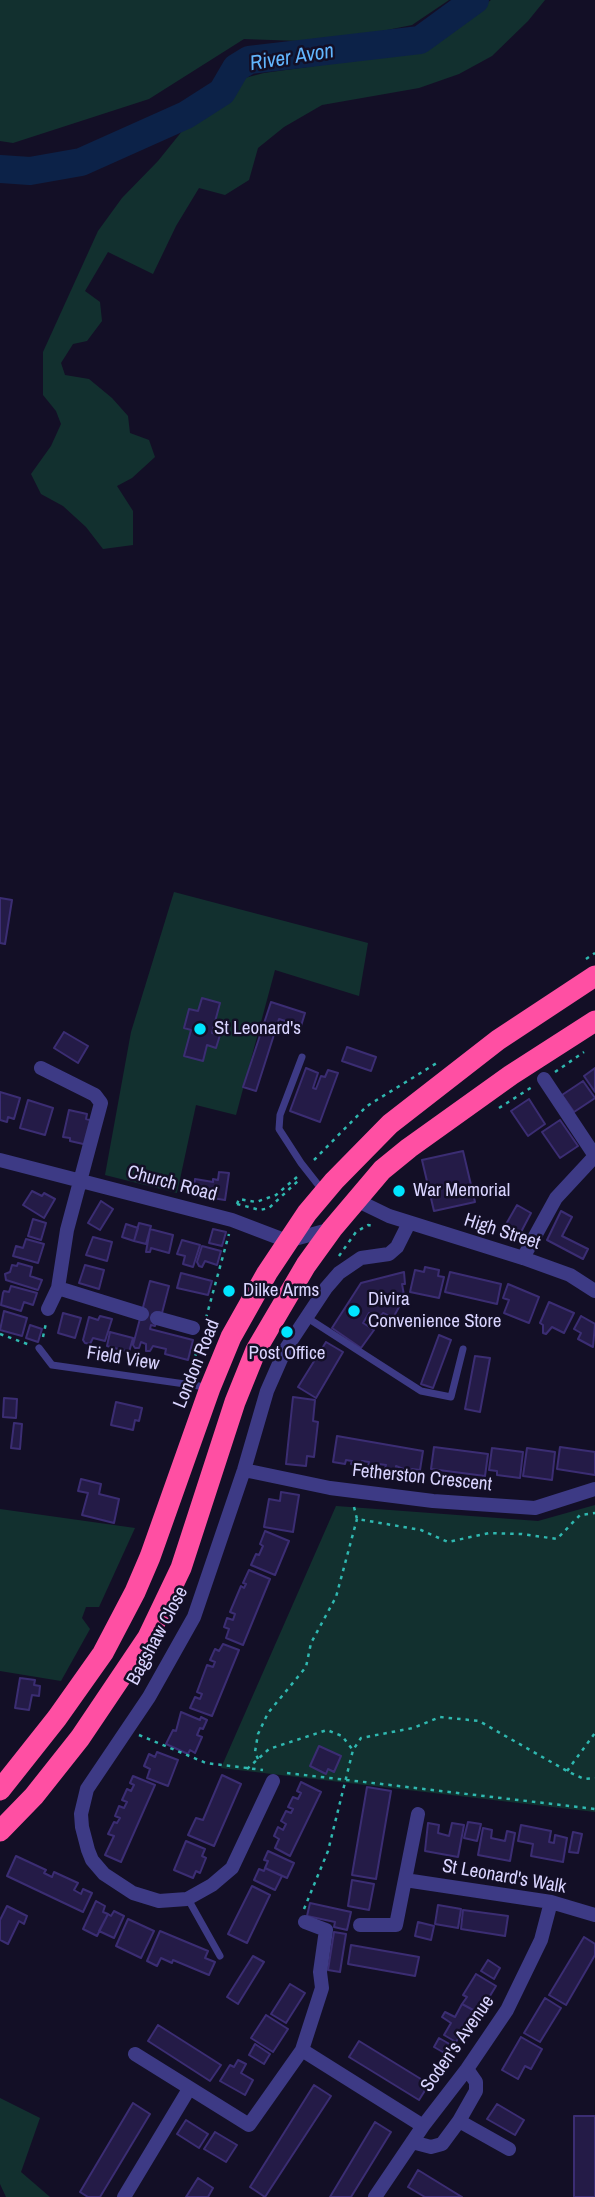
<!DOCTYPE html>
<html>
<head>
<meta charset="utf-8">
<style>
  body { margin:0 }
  canvas { display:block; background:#130f26 }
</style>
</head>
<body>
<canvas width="595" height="2197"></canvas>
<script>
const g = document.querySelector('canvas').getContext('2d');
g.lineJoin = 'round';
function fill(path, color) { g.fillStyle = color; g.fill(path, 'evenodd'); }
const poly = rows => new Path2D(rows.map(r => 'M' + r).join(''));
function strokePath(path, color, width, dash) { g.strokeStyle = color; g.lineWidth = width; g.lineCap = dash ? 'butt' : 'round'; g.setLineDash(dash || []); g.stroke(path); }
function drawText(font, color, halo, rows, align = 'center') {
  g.font = font + ' "Archivo Narrow",sans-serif'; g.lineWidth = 5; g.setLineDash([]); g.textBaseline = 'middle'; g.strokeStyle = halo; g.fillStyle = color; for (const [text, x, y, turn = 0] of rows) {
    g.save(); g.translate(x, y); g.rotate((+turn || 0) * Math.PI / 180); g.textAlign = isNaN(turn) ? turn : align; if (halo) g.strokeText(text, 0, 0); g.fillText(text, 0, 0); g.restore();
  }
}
fill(poly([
  [0,0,449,0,412,25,327,42,244,39,149,99,13,143,0,141],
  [491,0,545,0,528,21,492,56,459,74,419,88,322,105,284,127,258,148,249,180,225,195,199,188,176,226,153,274,108,252,85,291,100,302,102,321,87,341,73,344,61,363,65,375,89,379,112,398,128,416,130,433,149,440,155,457,132,478,117,486,133,511,133,545,103,549,86,527,63,506,41,494,31,474,51,446,61,424,56,411,43,395,43,352,98,231,122,198,158,161,183,130,224,101,237,80,264,73,424,51],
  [174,892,368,943,359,996,275,970,236,1115,196,1105,177,1193,105,1175,131,1032],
  [595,1505,595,1812,221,1768,336,1506,538,1521],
  [0,1509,135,1528,99,1607,86,1607,82,1618,90,1629,61,1681,0,1671],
  [0,2098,40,2118,21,2172,50,2197,6,2197,0,2184]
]), '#12302f');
strokePath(poly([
  [0,169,30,171,81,162,186,115,222,92,236,68,249,60,420,40,475,0]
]), '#0c2248', 28);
const building = poly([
  [0,898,12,900,5,944,0,943,0,898],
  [202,998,220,1003,212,1033,220,1035,216,1048,207,1045,203,1061,184,1056,191,1030,184,1028,189,1009,198,1011,202,998],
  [271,1002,305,1013,301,1026,279,1019,256,1091,243,1087,271,1002],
  [64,1032,88,1046,78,1063,54,1048,64,1032],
  [347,1047,376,1057,371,1071,342,1061,347,1047],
  [306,1068,318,1073,313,1088,316,1089,321,1076,325,1077,328,1070,338,1073,320,1122,290,1111,306,1068],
  [595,1068,595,1092,584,1076,595,1068],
  [583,1081,595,1098,574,1112,562,1095,583,1081],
  [0,1092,20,1098,14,1119,8,1117,7,1122,0,1120,0,1092],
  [529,1099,545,1124,528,1136,511,1111,529,1099],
  [28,1100,53,1108,45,1135,20,1128,28,1100],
  [69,1110,87,1114,86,1119,97,1122,92,1146,70,1141,70,1138,63,1137,69,1110],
  [560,1120,578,1146,560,1158,542,1132,560,1120],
  [463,1151,475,1202,434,1211,422,1160,463,1151],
  [219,1172,229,1173,225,1200,193,1195,195,1179,213,1182,213,1179,218,1180,219,1172],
  [32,1191,42,1196,44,1193,55,1199,44,1218,23,1205,32,1191],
  [101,1201,113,1209,100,1230,88,1223,101,1201],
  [517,1205,531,1213,520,1234,505,1226,517,1205],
  [561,1211,572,1217,562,1236,588,1249,583,1259,547,1240,561,1211],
  [33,1219,46,1223,41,1240,28,1236,33,1219],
  [139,1223,151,1226,146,1244,134,1241,139,1223],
  [126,1224,138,1228,134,1241,122,1237,126,1224],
  [150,1229,173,1235,169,1253,151,1248,150,1252,146,1252,150,1229],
  [213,1229,226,1232,222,1246,209,1243,213,1229],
  [93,1237,112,1242,107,1261,86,1255,93,1237],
  [26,1239,44,1244,38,1263,13,1256,16,1246,23,1248,26,1239],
  [182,1240,200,1245,193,1267,183,1264,185,1256,177,1254,182,1240],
  [202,1246,221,1251,217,1265,205,1261,202,1267,199,1266,197,1262,202,1246],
  [18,1263,32,1267,30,1276,42,1280,38,1290,6,1280,5,1274,10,1272,12,1265,17,1266,18,1263],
  [85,1265,104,1270,99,1289,79,1283,85,1265],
  [425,1267,439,1270,438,1276,444,1277,439,1298,410,1292,415,1270,424,1272,425,1267],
  [404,1272,405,1284,402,1284,404,1295,386,1299,399,1307,393,1318,383,1313,378,1320,369,1313,363,1323,374,1330,361,1348,332,1328,361,1283,404,1272],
  [450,1272,501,1284,497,1304,445,1292,450,1272],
  [181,1273,212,1281,208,1295,177,1288,181,1273],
  [150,1281,169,1286,162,1313,159,1312,155,1326,151,1325,150,1329,193,1340,188,1360,165,1354,166,1349,153,1346,150,1351,146,1351,146,1344,141,1342,139,1348,135,1348,133,1345,150,1281],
  [508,1284,539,1297,529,1323,504,1313,509,1300,503,1298,508,1284],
  [11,1286,37,1293,33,1305,24,1302,21,1311,1,1305,3,1293,4,1291,9,1292,11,1286],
  [549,1302,574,1313,564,1333,552,1327,546,1334,543,1333,543,1325,540,1323,549,1302],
  [4,1311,27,1318,22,1336,0,1330,4,1311],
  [63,1313,81,1318,75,1338,58,1333,63,1313],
  [100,1316,112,1319,105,1341,93,1338,90,1344,85,1343,83,1340,89,1317,98,1320,100,1316],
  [581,1316,595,1324,593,1347,578,1339,581,1333,574,1329,581,1316],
  [30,1325,42,1329,38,1342,26,1338,30,1325],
  [110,1332,133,1338,129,1352,107,1346,110,1332],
  [439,1335,451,1340,433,1388,421,1384,439,1335],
  [326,1342,343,1352,316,1398,298,1387,326,1342],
  [475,1356,490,1358,480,1412,465,1409,475,1356],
  [293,1397,315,1400,313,1421,318,1422,314,1457,307,1456,306,1466,286,1464,293,1397],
  [4,1398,17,1399,16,1418,3,1417,4,1398],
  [116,1402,142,1408,139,1421,135,1420,133,1430,111,1425,116,1402],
  [14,1423,22,1424,20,1449,11,1448,14,1423],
  [337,1436,423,1451,420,1470,412,1469,411,1472,396,1466,396,1470,385,1468,386,1465,379,1464,378,1469,368,1467,369,1462,362,1461,361,1466,351,1464,352,1461,346,1460,345,1464,333,1462,337,1436],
  [434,1447,488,1454,485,1476,431,1469,434,1447],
  [560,1447,595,1452,595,1475,557,1469,560,1447],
  [492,1448,523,1452,520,1478,497,1475,497,1471,489,1470,492,1448],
  [527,1448,555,1452,552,1480,523,1476,527,1448],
  [81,1479,101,1484,99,1494,119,1499,114,1523,82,1515,88,1493,78,1491,81,1479],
  [281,1492,299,1495,293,1532,264,1527,269,1499,280,1501,281,1492],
  [265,1531,289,1541,275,1575,251,1565,256,1554,259,1555,263,1546,260,1544,265,1531],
  [249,1570,270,1579,243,1645,226,1638,229,1629,224,1627,227,1618,233,1620,235,1614,230,1612,241,1586,244,1588,246,1584,243,1583,249,1570],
  [223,1644,239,1650,212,1716,190,1708,195,1697,200,1699,202,1694,197,1692,207,1665,213,1667,215,1662,210,1660,215,1649,219,1651,223,1644],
  [20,1678,35,1680,34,1685,40,1686,39,1696,32,1695,29,1710,15,1708,20,1678],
  [181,1712,200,1720,201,1717,207,1720,203,1729,200,1728,197,1735,202,1737,195,1753,190,1750,188,1754,166,1744,173,1730,176,1731,181,1712],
  [319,1746,341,1756,334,1772,328,1769,326,1774,310,1766,319,1746],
  [157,1752,178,1760,168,1786,147,1778,150,1769,144,1766,149,1754,155,1757,157,1752],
  [222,1775,241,1784,214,1846,188,1835,196,1818,203,1820,222,1775],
  [133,1776,155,1785,121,1862,105,1855,114,1836,108,1834,114,1822,117,1823,120,1818,115,1816,119,1806,124,1808,127,1802,122,1800,127,1789,131,1791,134,1785,130,1783,133,1776],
  [301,1782,321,1792,290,1856,275,1848,279,1839,274,1836,278,1827,283,1830,286,1824,281,1821,286,1811,291,1813,293,1809,288,1807,293,1797,298,1799,301,1793,297,1791,301,1782],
  [367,1787,391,1791,376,1879,352,1875,367,1787],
  [468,1822,481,1824,477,1841,464,1838,468,1822],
  [428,1823,439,1825,438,1833,449,1836,452,1823,464,1825,458,1857,425,1851,428,1823],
  [521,1825,551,1831,549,1842,554,1843,555,1835,567,1838,563,1862,531,1856,533,1844,518,1841,521,1825],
  [483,1828,492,1830,491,1838,505,1841,507,1831,515,1833,510,1861,478,1855,483,1828],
  [573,1832,582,1834,578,1853,569,1852,573,1832],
  [186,1841,205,1849,202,1856,206,1858,200,1873,196,1871,193,1878,174,1870,186,1841],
  [268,1851,294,1863,287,1878,265,1868,268,1861,264,1860,268,1851],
  [16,1856,46,1870,44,1873,52,1877,54,1872,78,1883,74,1890,81,1894,83,1889,92,1893,83,1912,7,1876,16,1856],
  [265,1868,282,1876,275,1890,254,1880,259,1869,264,1871,265,1868],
  [352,1880,374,1884,369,1910,348,1906,352,1880],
  [252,1886,270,1895,247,1943,228,1934,252,1886],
  [96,1901,105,1906,103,1912,108,1914,97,1936,83,1929,96,1901],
  [310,1903,351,1912,347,1930,334,1927,335,1922,307,1916,310,1903],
  [438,1905,461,1909,458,1928,435,1924,438,1905],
  [7,1906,27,1916,24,1924,19,1921,8,1944,0,1940,0,1920,7,1906],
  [463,1910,508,1916,505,1936,461,1929,463,1910],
  [114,1911,124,1916,114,1938,99,1931,108,1914,111,1916,114,1911],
  [128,1919,154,1931,141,1958,116,1946,128,1919],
  [418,1922,434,1926,431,1940,415,1936,418,1922],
  [160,1931,208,1951,205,1958,215,1962,209,1975,173,1960,172,1963,161,1958,157,1966,147,1961,160,1931],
  [334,1932,346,1934,340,1972,328,1970,334,1932],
  [584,1937,595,1944,595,1955,566,2005,549,1995,584,1937],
  [351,1945,419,1957,415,1976,348,1964,351,1945],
  [253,1956,264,1962,238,2004,227,1997,253,1956],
  [488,1960,500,1968,494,1979,481,1971,488,1960],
  [476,1974,496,1986,482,2009,478,2006,475,2011,462,2004,467,1997,463,1995,476,1974],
  [290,1984,305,1993,286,2023,271,2014,290,1984],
  [545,1998,561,2008,540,2042,524,2033,545,1998],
  [462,2004,475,2011,456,2042,444,2035,451,2023,442,2017,445,2012,455,2017,462,2004],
  [266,2015,288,2029,273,2052,251,2038,266,2015],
  [158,2025,221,2065,210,2081,148,2041,158,2025],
  [521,2037,542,2049,531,2069,525,2066,518,2079,502,2070,521,2037],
  [439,2038,453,2046,448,2055,434,2047,439,2038],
  [359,2041,429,2084,419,2100,349,2057,359,2041],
  [255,2044,270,2054,264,2064,249,2055,255,2044],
  [238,2060,246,2064,241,2073,253,2080,245,2095,220,2081,230,2065,234,2067,238,2060],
  [314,2085,331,2096,265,2197,250,2187,314,2085],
  [133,2103,150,2114,100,2197,88,2197,80,2192,133,2103],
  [497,2104,524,2120,515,2135,487,2119,497,2104],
  [574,2116,595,2116,595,2197,574,2197,574,2116],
  [186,2120,208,2134,199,2148,177,2134,186,2120],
  [375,2122,391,2132,351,2197,330,2197,375,2122],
  [215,2132,237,2145,226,2162,204,2149,215,2132],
  [418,2170,462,2197,425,2197,408,2187,418,2170],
  [198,2178,213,2188,208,2197,186,2197,198,2178]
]);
fill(building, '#241b47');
strokePath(building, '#3b2d73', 2);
strokePath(poly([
  [586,959,595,953],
  [555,1072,584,1052],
  [499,1108,532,1087],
  [314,1160,367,1106,440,1061],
  [237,1204,239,1199,256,1202,276,1195,297,1177],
  [237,1204,260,1210,269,1208,299,1180],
  [339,1256,356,1232,368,1225,374,1226],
  [206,1318,229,1234],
  [0,1334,30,1345],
  [43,1337,46,1323],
  [191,1372,199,1342],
  [354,1507,357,1519,421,1530,448,1542,489,1533,522,1534,557,1539,580,1515,595,1513],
  [139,1735,206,1763,263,1770],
  [258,1759,255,1752,258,1734,268,1713,306,1667,311,1643,336,1597,357,1519],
  [247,1769,269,1749,327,1730,342,1736,352,1749],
  [567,1771,595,1733],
  [287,1773,595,1809],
  [304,1909,328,1851,353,1750,361,1738,413,1728,440,1717,479,1721,567,1771,584,1779,595,1778]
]), '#2fb8b0', 2.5, [3.5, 5]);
strokePath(poly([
  [302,1057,280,1115,279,1129,301,1163,323,1191],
  [306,1317,421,1391,451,1397,463,1349],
  [39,1348,52,1365,206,1387],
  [188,1899,220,1956]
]), '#3d3a85', 7);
strokePath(poly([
  [41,1068,95,1095,101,1103,67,1230,58,1288,48,1309],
  [544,1079,595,1156],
  [0,1160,232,1220,287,1241,332,1229],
  [356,1200,389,1216,523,1258,570,1275,595,1291],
  [523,1258,556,1198,595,1156],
  [58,1288,142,1314],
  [157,1318,193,1328],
  [244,1470,330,1488,433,1501,535,1508,595,1489],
  [273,1781,232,1868,212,1885,187,1899,159,1901,133,1893,104,1874,92,1860,88,1850,82,1827,81,1814,87,1789,149,1697,194,1617,244,1470,267,1391,285,1350,326,1288,339,1273,361,1258,389,1254,397,1247,409,1223],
  [405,1880,551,1902,595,1915],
  [360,1925,396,1925,418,1814],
  [302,2050,423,2126],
  [135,2054,249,2125,302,2050,322,1988,320,1972,326,1930,305,1922],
  [459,2121,509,2149],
  [412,2142,431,2147,442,2144,459,2121,476,2091,476,2082,467,2069],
  [124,2197,189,2089],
  [375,2197,423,2126,467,2069,507,2010,541,1940,551,1902]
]), '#3d3a85', 14);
strokePath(poly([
  [0,1790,57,1718,103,1653,135,1592,150,1557,210,1388,231,1337,267,1273,307,1213,334,1181,390,1124,498,1040,595,976],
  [0,1831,34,1796,80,1738,148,1637,181,1568,235,1402,256,1350,306,1265,332,1229,382,1170,409,1148,511,1075,595,1021]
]), '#ff4fa3', 21);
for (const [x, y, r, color] of [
  [200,1029,7,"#00e5ff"],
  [399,1191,7,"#00e5ff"],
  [229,1291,7,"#00e5ff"],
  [354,1311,7,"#00e5ff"],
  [287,1332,7,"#00e5ff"]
]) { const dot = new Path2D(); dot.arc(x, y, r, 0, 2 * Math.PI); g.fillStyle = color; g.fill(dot); strokePath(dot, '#130f26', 2.5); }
drawText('19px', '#d9d4ff', '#130f26', [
  ["St Leonard's",214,1029],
  ["War Memorial",413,1191],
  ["Dilke Arms",243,1291],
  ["Divira",368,1300],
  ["Convenience Store",368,1322],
  ["Post Office",287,1354,"center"]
], 'left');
drawText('19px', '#d9d4ff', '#130f26', [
  ["Church Road",172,1184,15],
  ["High Street",502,1232,18],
  ["Field View",123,1359,9],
  ["London Road",197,1364,-68],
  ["Fetherston Crescent",422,1478,6],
  ["Bagshaw Close",158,1636,-62],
  ["St Leonard's Walk",504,1877,10],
  ["Soden's Avenue",458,2044,-55]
]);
drawText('italic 21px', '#62b6ff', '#130f26', [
  ["River Avon",292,58,-9]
]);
</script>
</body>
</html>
